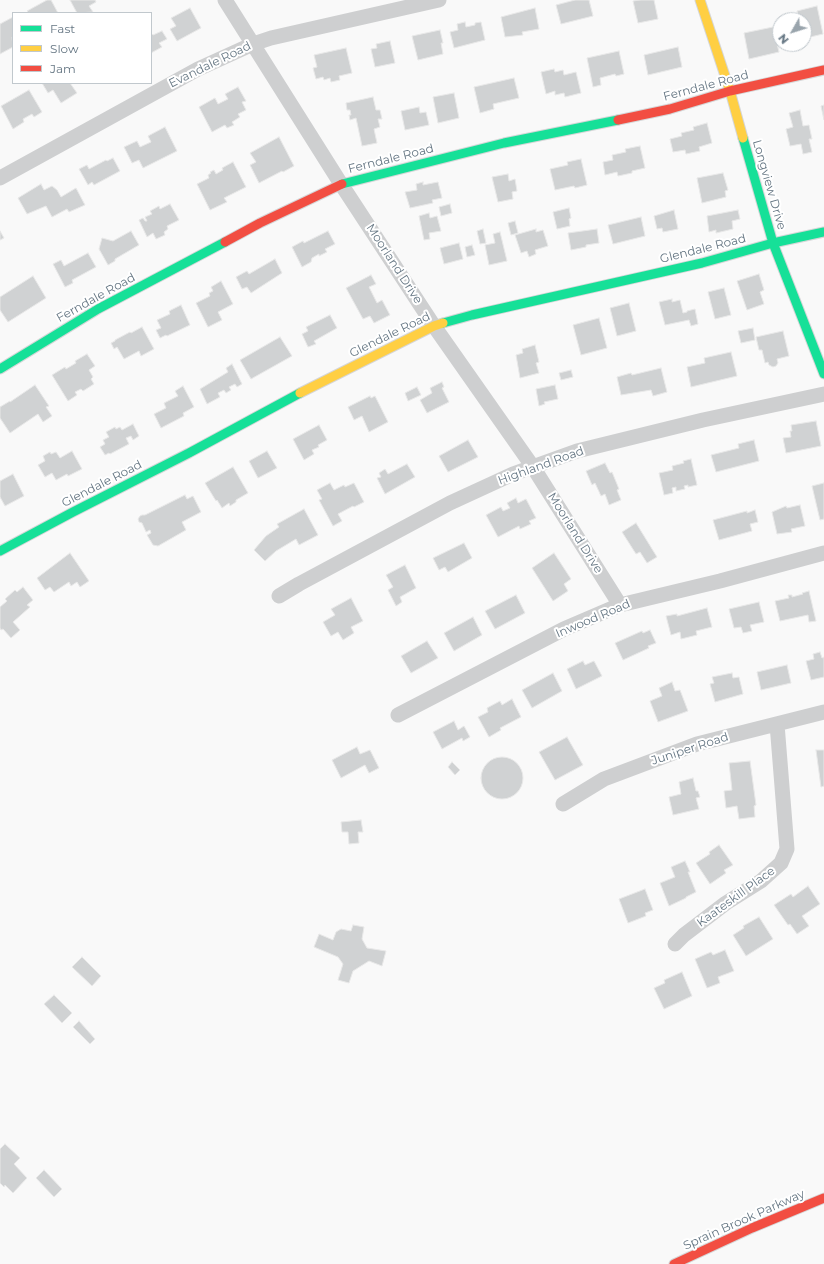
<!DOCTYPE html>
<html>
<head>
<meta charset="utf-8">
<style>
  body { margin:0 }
  #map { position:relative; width:824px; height:1264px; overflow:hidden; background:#f9f9f9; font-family:Montserrat,sans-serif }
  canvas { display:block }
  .legend { position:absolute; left:12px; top:12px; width:140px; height:72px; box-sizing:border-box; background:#fff; border:1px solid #c1c8cd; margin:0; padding:5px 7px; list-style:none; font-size:12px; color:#657683 }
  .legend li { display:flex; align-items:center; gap:8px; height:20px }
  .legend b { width:20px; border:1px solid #c1c8cd }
  .north { position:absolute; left:772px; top:12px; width:40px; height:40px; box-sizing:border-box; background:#fff; border:1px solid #c1c8cd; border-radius:50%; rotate:231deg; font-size:11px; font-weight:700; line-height:16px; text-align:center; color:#657683 }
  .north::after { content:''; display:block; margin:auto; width:14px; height:18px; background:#99a4ac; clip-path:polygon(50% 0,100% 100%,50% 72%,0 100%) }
</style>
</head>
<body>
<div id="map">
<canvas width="824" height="1264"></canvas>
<ul class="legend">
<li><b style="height:5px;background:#16e098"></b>Fast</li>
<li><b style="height:5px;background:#ffcf43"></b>Slow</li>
<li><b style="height:5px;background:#f24e42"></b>Jam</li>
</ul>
<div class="north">N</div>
</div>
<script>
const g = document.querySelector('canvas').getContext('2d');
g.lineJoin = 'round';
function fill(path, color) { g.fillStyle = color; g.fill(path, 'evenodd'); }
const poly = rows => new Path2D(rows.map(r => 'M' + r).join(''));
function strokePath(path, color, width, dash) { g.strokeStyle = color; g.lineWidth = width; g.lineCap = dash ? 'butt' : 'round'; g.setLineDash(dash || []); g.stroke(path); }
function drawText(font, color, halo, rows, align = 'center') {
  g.font = font + ' Montserrat,sans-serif'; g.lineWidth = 4; g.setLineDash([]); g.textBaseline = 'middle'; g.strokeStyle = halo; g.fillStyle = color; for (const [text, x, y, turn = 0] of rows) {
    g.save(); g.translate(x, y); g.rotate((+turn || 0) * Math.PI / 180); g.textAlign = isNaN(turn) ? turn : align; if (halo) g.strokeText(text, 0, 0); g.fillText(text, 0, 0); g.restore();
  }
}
const building = poly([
  [47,0,51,0,58,13,29,13,27,11,47,0],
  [70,0,95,0,96,2,89,6,93,12,77,13,70,0],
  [575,0,589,0,593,16,561,24,556,5,575,0],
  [640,0,654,0,658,19,638,23,633,1,640,0],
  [817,6,823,34,806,38,806,40,804,41,804,20,792,20,799,19,797,11,817,6],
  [190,8,201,28,177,41,170,29,176,26,171,18,190,8],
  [535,8,539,29,522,32,523,35,505,37,501,17,535,8],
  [13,17,13,36,12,37,13,47,0,54,0,24,13,17],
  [465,22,466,27,475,25,475,23,481,22,485,40,454,48,450,32,458,30,457,24,465,22],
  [773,27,779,52,749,59,744,33,773,27],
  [440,30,443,43,441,43,443,54,418,60,412,36,440,30],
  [162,31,167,39,159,43,162,47,151,53,151,33,153,35,162,31],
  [390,41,395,63,375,67,371,49,377,48,376,44,390,41],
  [678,47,682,67,648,75,644,55,678,47],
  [346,48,352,73,339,76,340,80,331,82,330,78,324,80,323,77,316,79,313,68,317,67,314,55,346,48],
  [619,51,624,74,616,76,615,74,600,78,601,85,593,87,587,58,619,51],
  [554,69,555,72,563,70,564,75,576,72,581,93,565,97,564,93,555,95,555,91,546,94,541,72,554,69],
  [514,78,519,98,493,104,494,109,480,113,474,87,514,78],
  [42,83,70,83,77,93,61,103,53,90,48,93,42,83],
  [238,87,246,101,242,102,246,110,238,114,240,117,232,122,234,125,227,128,225,125,212,132,199,107,215,98,218,104,228,99,225,94,238,87],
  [29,90,42,112,34,117,32,114,23,119,24,122,13,129,1,106,29,90],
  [454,93,459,118,438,123,433,97,454,93],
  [373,97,376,110,380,110,382,119,378,119,380,127,374,129,377,143,362,146,356,118,350,120,349,115,351,115,350,110,347,110,346,103,373,97],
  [824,105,824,120,821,106,824,105],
  [419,107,420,113,426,112,429,125,405,130,401,111,419,107],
  [800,110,803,126,809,125,812,139,809,139,812,152,803,154,801,144,790,146,786,129,793,127,789,113,800,110],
  [707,123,712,143,699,147,700,151,686,154,685,150,673,152,670,139,682,136,681,133,694,130,693,127,707,123],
  [165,127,177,151,143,168,139,160,132,163,124,147,137,141,140,147,151,142,148,136,165,127],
  [279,137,294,166,283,172,282,171,259,183,250,165,256,162,250,153,279,137],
  [640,146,645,168,632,171,632,173,618,176,617,172,605,175,603,162,613,160,612,155,626,152,625,149,640,146],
  [113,158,120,171,94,185,92,182,88,185,79,169,87,165,89,169,106,160,107,161,113,158],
  [581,159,587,185,575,188,574,186,555,190,550,169,568,165,567,162,581,159],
  [233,162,246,187,224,198,227,202,210,210,197,184,209,178,208,175,211,173,210,172,214,170,216,174,223,170,222,168,233,162],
  [723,173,728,190,725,191,726,197,702,203,697,178,723,173],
  [508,174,509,181,515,179,517,191,512,192,513,199,498,202,492,177,508,174],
  [423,182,423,185,438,182,442,198,432,200,433,203,410,208,405,192,417,190,416,184,423,182],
  [41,184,44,190,52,186,57,190,61,197,76,188,85,205,69,212,67,209,52,217,46,206,27,214,18,198,41,184],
  [170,204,179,220,167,226,168,229,164,232,165,235,156,239,153,233,147,237,139,220,143,218,145,221,147,221,145,217,152,214,150,211,159,206,160,209,170,204],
  [450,204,452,213,441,216,439,207,450,204],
  [569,208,571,218,569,219,570,226,557,229,553,212,569,208],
  [674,210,678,229,663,232,662,228,657,229,654,216,674,210],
  [738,210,740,219,732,221,733,229,716,233,716,230,709,232,707,216,738,210],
  [429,213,430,218,437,216,441,231,429,233,430,239,424,240,419,216,429,213],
  [641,217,645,236,613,244,608,225,641,217],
  [515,221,518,233,511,235,508,223,515,221],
  [483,229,486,243,480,244,477,231,483,229],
  [536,229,536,232,543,230,548,246,535,250,536,254,529,257,527,251,521,253,515,235,536,229],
  [597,229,599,243,586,245,586,247,571,250,568,233,597,229],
  [0,231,4,238,0,240,0,231],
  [131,231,139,245,115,259,115,261,108,265,99,249,102,238,113,241,131,231],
  [328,231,335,244,325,249,327,252,319,256,319,254,312,258,311,262,302,267,292,247,303,241,304,243,328,231],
  [500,232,507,261,489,265,485,245,495,243,493,234,500,232],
  [459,243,463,259,444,264,440,248,459,243],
  [472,245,475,255,467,257,465,247,472,245],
  [88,253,96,267,72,280,73,283,65,287,53,264,61,260,64,266,88,253],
  [275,259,282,273,251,293,247,287,242,289,236,277,247,271,249,274,275,259],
  [759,274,764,290,760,292,764,304,747,310,737,281,759,274],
  [371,275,376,284,369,287,377,303,382,300,390,315,374,323,370,316,363,319,346,288,371,275],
  [33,276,46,298,8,322,0,310,0,297,33,276],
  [221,281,233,304,218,312,222,320,208,327,196,303,210,296,209,293,213,291,211,287,221,281],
  [724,288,731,315,715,319,708,292,724,288],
  [672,299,672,302,680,300,683,313,687,312,687,311,695,309,698,324,691,326,689,320,665,325,659,302,672,299],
  [629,303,636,331,617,336,610,308,629,303],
  [181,305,190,325,167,336,166,335,160,338,156,330,161,328,157,320,170,314,169,311,181,305],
  [330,315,337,328,314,341,316,344,308,347,302,334,308,331,306,327,330,315],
  [599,318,607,348,581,355,573,325,599,318],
  [142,327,154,349,141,356,139,351,124,359,117,347,114,349,111,343,115,341,115,340,130,332,131,333,142,327],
  [753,328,755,340,741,343,738,331,753,328],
  [783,331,789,356,777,359,778,363,776,366,773,367,769,365,768,362,765,363,762,350,759,350,756,337,783,331],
  [280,337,292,356,251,379,240,360,280,337],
  [535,345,539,362,536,363,539,373,520,378,516,355,523,353,522,349,535,345],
  [731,352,737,376,691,387,687,367,705,363,704,358,731,352],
  [87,354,95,366,89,370,93,377,91,379,94,384,83,391,81,389,75,392,77,395,68,401,52,375,65,367,66,369,76,363,75,361,87,354],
  [232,364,242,384,237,387,235,384,229,387,231,390,226,393,224,390,218,393,220,397,207,404,200,389,228,372,226,368,232,364],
  [661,368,667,392,653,396,651,390,621,395,617,377,631,373,632,375,661,368],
  [571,370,573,377,561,380,559,373,571,370],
  [442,382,444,387,442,388,449,402,427,413,420,400,432,393,430,388,442,382],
  [35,385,49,406,46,407,52,416,43,422,38,414,10,433,0,418,0,407,10,401,10,402,35,385],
  [555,385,558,399,544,402,545,404,539,406,536,389,555,385],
  [183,386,194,407,183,413,184,416,161,428,154,414,166,408,164,403,178,396,175,391,183,386],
  [417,387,421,395,408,401,405,393,417,387],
  [370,396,371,398,375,396,388,422,369,432,362,416,354,420,348,407,370,396],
  [816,421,821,446,786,453,783,438,791,437,790,431,792,431,791,425,816,421],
  [133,424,139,436,133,440,131,436,126,438,129,444,110,454,109,453,105,455,100,447,105,444,103,440,109,437,106,432,115,427,116,429,120,427,122,430,133,424],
  [319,425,327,440,318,445,319,447,312,450,314,454,304,460,293,439,319,425],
  [468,440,478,457,448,472,439,456,468,440],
  [754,440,759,461,716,472,711,455,739,448,738,444,754,440],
  [72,451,82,469,68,476,67,474,56,480,52,473,45,477,38,465,45,461,43,456,50,452,51,454,56,452,60,458,72,451],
  [267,451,277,468,258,478,249,461,267,451],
  [691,459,697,485,688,487,688,485,684,486,685,489,676,491,676,487,672,488,673,493,664,495,659,473,673,470,672,466,684,463,683,461,691,459],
  [605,463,610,473,612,472,619,489,617,490,621,500,609,505,605,494,601,496,595,483,592,485,586,471,605,463],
  [407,464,415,477,385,494,377,478,381,477,379,473,385,469,388,474,407,464],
  [233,467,248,493,236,500,236,502,230,506,229,503,222,508,217,500,216,501,205,483,233,467],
  [13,474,24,496,5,506,0,497,0,481,13,474],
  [330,483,334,490,344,485,345,487,354,483,364,502,354,507,353,506,338,514,342,521,333,526,319,500,322,499,317,490,330,483],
  [824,483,824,519,820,520,812,486,824,483],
  [185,495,187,499,193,496,201,512,182,522,186,530,158,546,153,545,147,535,151,533,150,530,146,532,142,523,139,522,138,519,140,516,142,515,145,515,185,495],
  [516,498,518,503,526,499,536,518,529,521,531,524,520,529,519,526,498,537,486,515,501,507,503,511,510,508,507,503,516,498],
  [800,505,805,526,791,529,792,532,777,534,772,512,786,506,787,508,800,505],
  [304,509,318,535,299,545,296,539,276,551,265,561,254,550,266,536,279,527,277,524,304,509],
  [755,510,758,522,750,524,752,531,719,540,713,520,747,511,747,513,755,510],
  [636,523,657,557,647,563,640,552,636,554,622,532,636,523],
  [464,543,472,558,448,572,445,567,439,570,433,558,464,543],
  [70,553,89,581,80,587,77,582,71,586,69,582,54,592,50,587,45,590,37,578,70,553],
  [554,553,571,579,564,584,568,591,553,601,532,568,554,553],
  [405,565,416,588,400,597,402,602,396,606,388,590,393,587,386,575,405,565],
  [23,587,33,600,27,605,30,607,13,622,20,630,11,638,3,629,1,630,0,628,0,607,7,601,5,599,15,590,17,592,23,587],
  [809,591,816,621,809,622,808,615,780,621,775,601,789,598,788,595,792,595,792,597,803,594,802,593,809,591],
  [516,595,525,613,495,629,485,611,516,595],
  [351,598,363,621,351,627,354,633,343,640,338,632,331,636,323,622,335,615,331,609,351,598],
  [759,602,764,622,750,625,752,631,743,633,741,627,734,628,729,609,759,602],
  [707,608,712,627,696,631,697,635,681,639,680,632,671,635,666,616,677,614,677,616,707,608],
  [473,617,482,635,454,651,444,633,473,617],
  [650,630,656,643,648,646,649,648,623,660,615,643,642,631,643,633,650,630],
  [427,641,438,658,411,673,401,656,427,641],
  [820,652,822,658,824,657,824,677,811,680,806,661,814,659,813,654,820,652],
  [583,661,585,665,594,661,602,676,576,689,567,669,583,661],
  [787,665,791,683,761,690,757,672,787,665],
  [553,673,562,691,532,708,522,690,553,673],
  [732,673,733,678,739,677,743,694,715,702,710,684,714,683,712,677,732,673],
  [672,682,675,691,680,690,688,711,658,722,650,701,662,696,659,688,672,682],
  [512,699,521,717,500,728,501,730,489,737,478,717,488,712,487,708,500,701,502,705,512,699],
  [454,721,458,730,464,726,470,737,463,741,462,738,442,749,433,732,454,721],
  [567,737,583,765,555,780,539,752,567,737],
  [357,747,360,754,370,750,379,768,369,773,365,765,341,778,332,760,357,747],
  [816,750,824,750,824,786,821,787,816,750],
  '481 778a21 21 0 1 1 42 0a21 21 0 1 1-42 0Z',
  [750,761,756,805,754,806,755,817,739,819,737,806,726,808,724,791,732,790,729,763,750,761],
  [452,762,460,770,455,775,448,767,452,762],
  [693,778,696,791,698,791,700,797,696,798,699,809,673,815,669,797,681,794,679,782,693,778],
  [361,820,363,832,358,832,359,843,349,844,348,832,342,832,341,822,361,820],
  [719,845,733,865,724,870,726,873,710,884,696,863,710,854,709,852,719,845],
  [685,861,690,872,688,872,696,892,686,897,686,898,669,906,660,883,675,877,671,867,685,861],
  [808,886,820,904,802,916,809,926,797,934,790,924,788,925,774,905,791,894,793,897,808,886],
  [645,889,653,910,645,913,646,916,628,923,619,899,645,889],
  [759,917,773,939,746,956,733,935,744,928,743,926,759,917],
  [353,925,364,927,362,939,367,948,386,951,382,966,369,961,353,971,349,983,338,980,343,964,338,957,314,947,319,934,333,940,336,932,341,929,351,931,353,925],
  [725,950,734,971,718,977,720,983,707,988,695,959,711,952,713,955,725,950],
  [82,957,101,976,92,986,72,967,82,957],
  [682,972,692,996,664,1009,654,988,665,983,664,980,682,972],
  [54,995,72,1013,62,1023,44,1004,54,995],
  [79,1021,95,1039,90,1044,73,1027,79,1021],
  [5,1144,20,1158,14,1164,27,1178,13,1193,5,1185,4,1187,0,1183,0,1149,5,1144],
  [44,1170,62,1189,54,1197,36,1178,44,1170]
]);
fill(building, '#d0d2d3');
strokePath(building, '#e8e8e8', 1);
const fast = poly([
  [743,138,773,243,824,374],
  [342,184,504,143,618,120],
  [443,323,472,315,702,263,773,243,824,232],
  [0,369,98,309,225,242],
  [0,551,73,512,189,453,300,393]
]);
const slow = poly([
  [700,0,730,91,743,138],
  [300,393,434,326,443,323]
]);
const jam = poly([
  [618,120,670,109,730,91,824,70],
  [225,242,260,223,342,184],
  [674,1264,752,1228,824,1198]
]);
strokePath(fast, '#d5d6d7', 11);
strokePath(slow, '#d5d6d7', 11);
strokePath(jam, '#d5d6d7', 11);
strokePath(poly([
  [225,0,341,184,434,326,533,467,620,605],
  [0,178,198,69,253,44,271,38,439,0],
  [279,596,299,584,450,503,513,474,577,451,703,420,824,394],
  [398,715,564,629,620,605,720,581,824,553],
  [563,804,604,779,697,744,824,712],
  [675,944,684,935,726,903,761,881,781,863,787,849,777,724]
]), '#cecfd0', 15);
strokePath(fast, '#16e098', 9);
strokePath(slow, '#ffcf43', 9);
strokePath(jam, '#f24e42', 9);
drawText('12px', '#657683', '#fff', [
  ["Evandale Road",210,65,-26],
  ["Ferndale Road",706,86,-15],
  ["Ferndale Road",391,159,-14],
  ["Longview Drive",769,185,74],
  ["Glendale Road",703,249,-14],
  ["Moorland Drive",394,264,57],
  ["Ferndale Road",96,298,-29],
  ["Glendale Road",390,335,-26],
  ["Highland Road",541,466,-20],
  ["Glendale Road",102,484,-27],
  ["Moorland Drive",575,533,58],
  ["Inwood Road",593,619,-23],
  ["Juniper Road",690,749,-18],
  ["Kaateskill Place",736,897,-36],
  ["Sprain Brook Parkway",744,1220,-24]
]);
</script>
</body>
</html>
